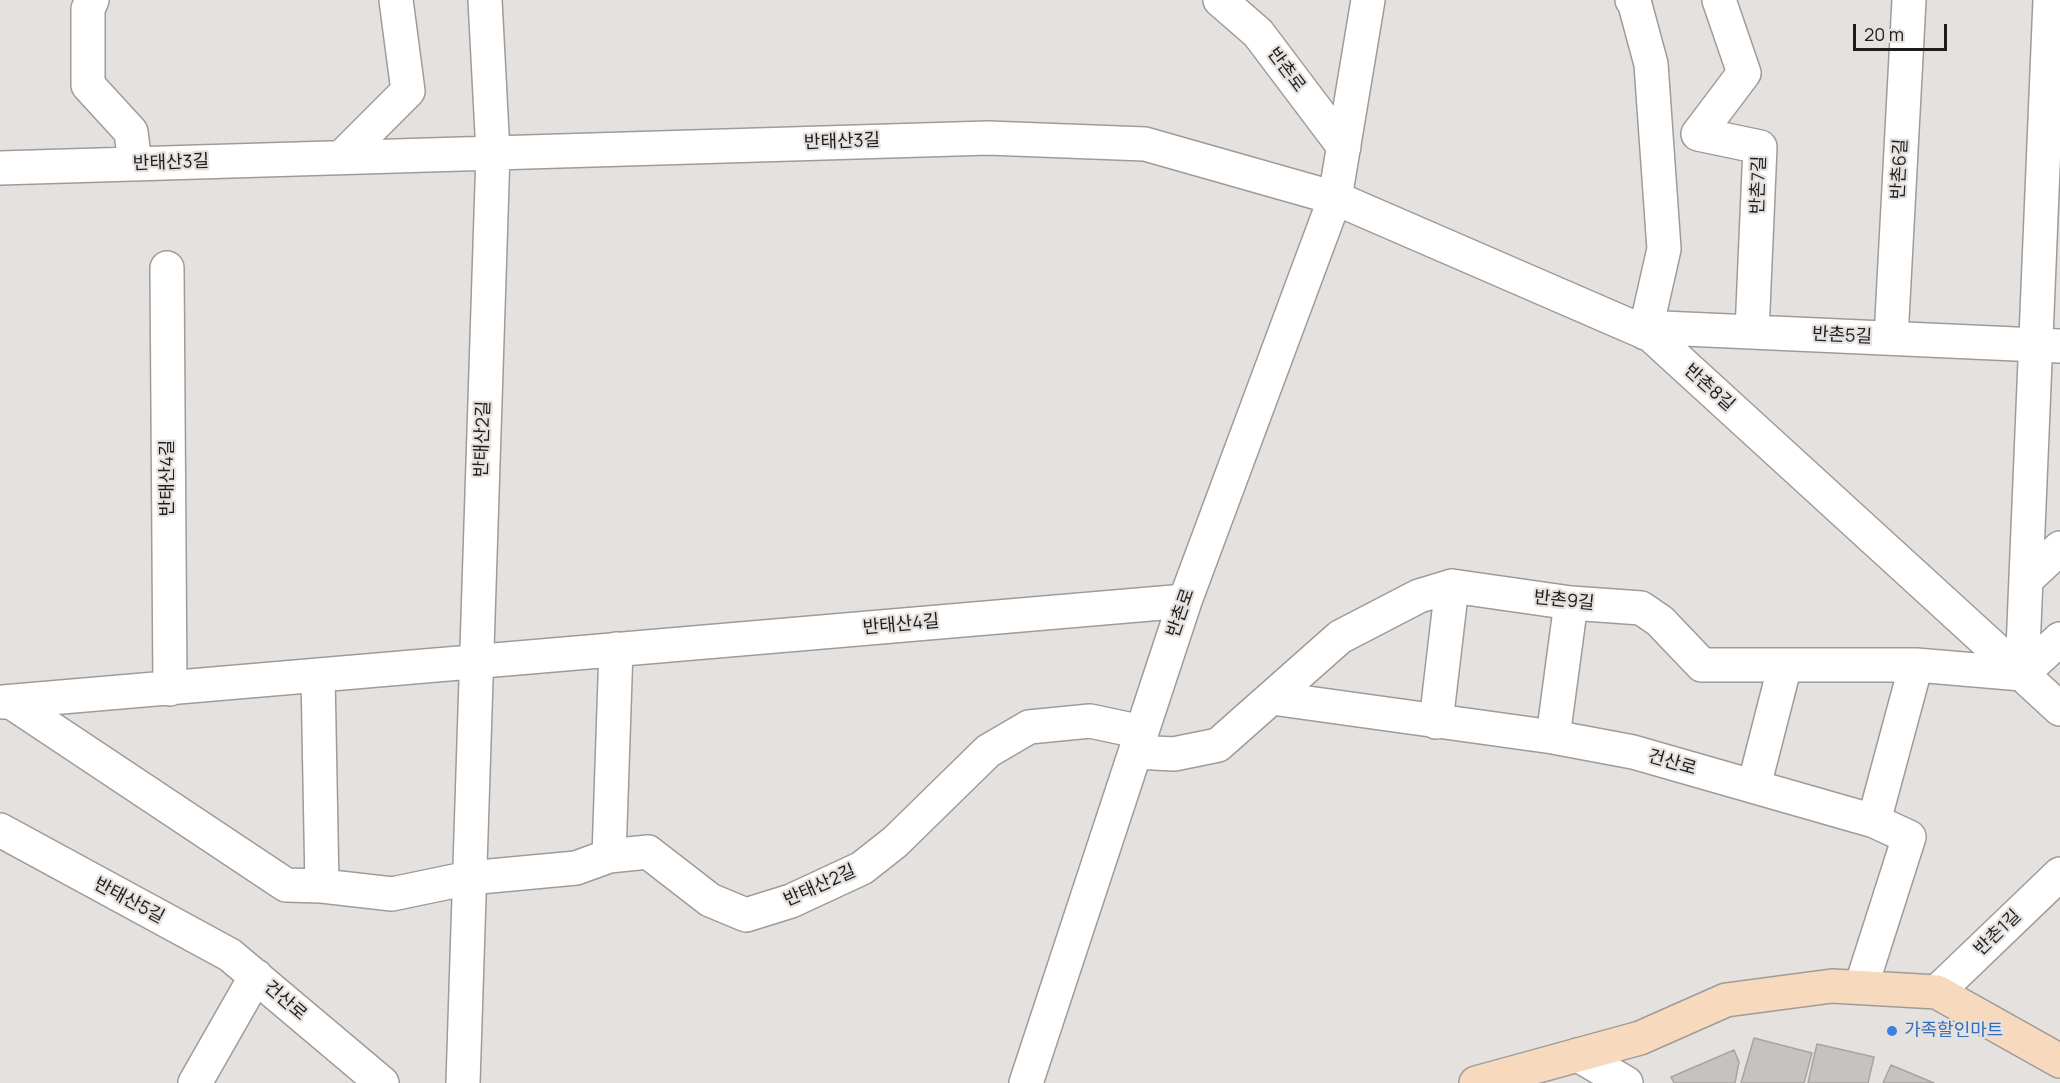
<!DOCTYPE html>
<html>
<head>
<meta charset="utf-8">
<style>
  body { margin:0 }
  #map { position:relative; width:2060px; height:1083px; overflow:hidden; background:#e5e1df; font-family:Manrope,sans-serif }
  canvas { display:block }
  .scale { position:absolute; left:1853px; top:24px; width:94px; height:27px; box-sizing:border-box; border:3px solid #1e1d1c; border-top:0; padding-left:8px; font-size:18px; line-height:21px; white-space:nowrap; color:#1e1d1c; -webkit-text-stroke:4px #e5e1df; paint-order:stroke }
</style>
</head>
<body>
<div id="map">
<canvas width="2060" height="1083"></canvas>
<div class="scale">20 m</div>
</div>
<script>
const g = document.querySelector('canvas').getContext('2d');
g.lineJoin = 'round';
function fill(path, color) { g.fillStyle = color; g.fill(path, 'evenodd'); }
const poly = rows => new Path2D(rows.map(r => 'M' + r).join(''));
function strokePath(path, color, width, dash) { g.strokeStyle = color; g.lineWidth = width; g.lineCap = dash ? 'butt' : 'round'; g.setLineDash(dash || []); g.stroke(path); }
function drawText(font, color, halo, rows, align = 'center') {
  g.font = font + ' Manrope,"Noto Sans KR",sans-serif'; g.lineWidth = 4.5; g.setLineDash([]); g.textBaseline = 'middle'; g.strokeStyle = halo; g.fillStyle = color; for (const [text, x, y, turn = 0] of rows) {
    g.save(); g.translate(x, y); g.rotate((+turn || 0) * Math.PI / 180); g.textAlign = isNaN(turn) ? turn : align; if (halo) g.strokeText(text, 0, 0); g.fillText(text, 0, 0); g.restore();
  }
}
const building = poly([
  [1754,1038,1812,1053,1804,1083,1741,1083,1754,1038],
  [1817,1044,1874,1057,1868,1083,1808,1083,1817,1044],
  [1734,1050,1739,1062,1735,1083,1674,1083,1671,1077,1734,1050],
  [1891,1065,1934,1083,1883,1083,1891,1065]
]);
fill(building, '#c7c2c2');
strokePath(building, '#a8a4a3', 1.5);
const street = poly([
  [92,0,88,9,88,85,131,132,135,164],
  [1220,0,1258,33,1344,147],
  [1632,0,1634,1,1651,64,1664,249,1645,333],
  [1719,0,1744,73,1698,134,1760,147,1752,332],
  [2050,0,2022,674,2060,709],
  [342,157,408,91,396,0],
  [0,168,988,138,1145,144,1335,198,1651,335,2022,674],
  [167,268,170,689],
  [1651,335,1663,328,2060,346],
  [1891,338,1909,0],
  [2026,580,2060,548],
  [2022,674,2060,639],
  [318,675,322,886],
  [1272,698,1553,737,1633,752,1874,821,1909,837,1861,987],
  [3,702,1185,601],
  [11,702,286,885,322,886,392,894,469,878,576,868,609,856,648,852,710,900,746,915,791,901,862,868,895,842,988,751,1029,727,1090,721,1142,732],
  [1436,722,1452,586],
  [1553,737,1571,603],
  [1135,752,1174,754,1218,745,1340,637,1419,596,1452,586,1571,603,1641,608,1660,621,1702,665,1916,665,2022,674],
  [1754,786,1785,665],
  [1874,821,1916,665],
  [0,830,230,955,382,1083],
  [609,856,616,649],
  [1937,992,2060,874],
  [1578,1055,1626,1083],
  [195,1083,256,976],
  [463,1083,493,153,485,0],
  [1026,1083,1185,601,1335,198,1368,0]
]);
const secondary = poly([
  [1476,1083,1640,1038,1726,1000,1832,986,1937,992,2060,1061]
]);
strokePath(street, '#9f9b99', 36);
strokePath(secondary, '#9f9b99', 36);
strokePath(street, '#fff', 33);
strokePath(secondary, '#f7d9bd', 33);
for (const [x, y, r, color] of [
  [1892,1031,6,"#3f7fe0"]
]) { const dot = new Path2D(); dot.arc(x, y, r, 0, 2 * Math.PI); g.fillStyle = color; g.fill(dot); strokePath(dot, '#e5e1df', 2); }
drawText('18px', '#1e1d1c', '#e5e1df', [
  ["반촌로",1286,70,53],
  ["반태산3길",842,142,-2],
  ["반태산3길",171,163,-2],
  ["반촌6길",1900,169,-87],
  ["반촌7길",1759,185,-88],
  ["반촌5길",1842,336,3],
  ["반촌8길",1709,388,42],
  ["반태산2길",483,439,-88],
  ["반태산4길",168,478,-90],
  ["반촌9길",1564,601,6],
  ["반촌로",1181,613,-71],
  ["반태산4길",901,625,-5],
  ["건산로",1672,763,16],
  ["반태산2길",820,886,-24],
  ["반태산5길",129,901,28],
  ["반촌1길",1998,933,-44],
  ["건산로",285,1001,41]
]);
drawText('18px', '#366cbe', '#e5e1df', [
  ["가족할인마트",1904,1031]
], 'left');
</script>
</body>
</html>
